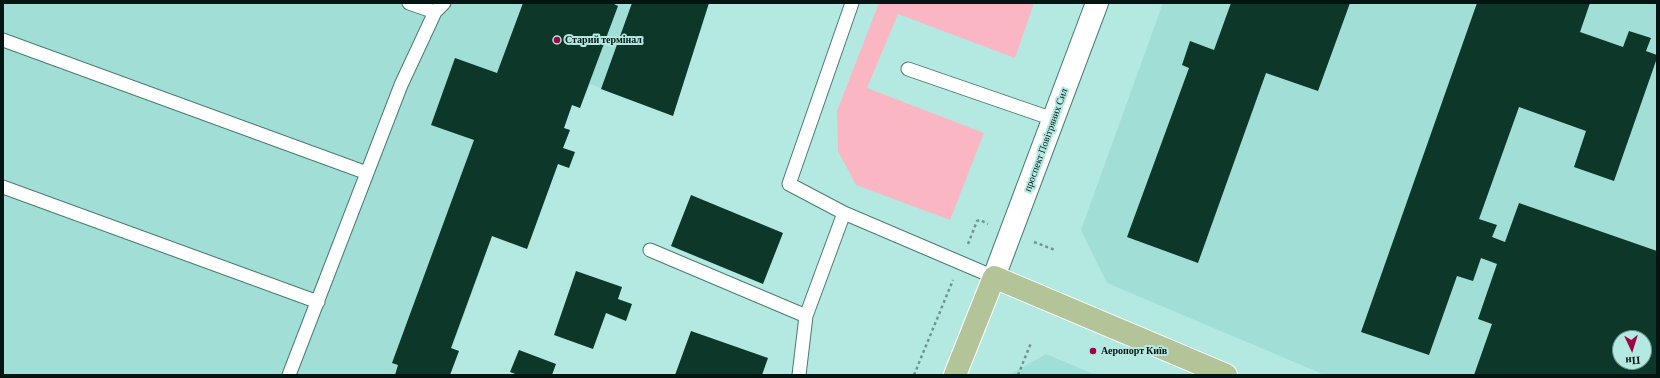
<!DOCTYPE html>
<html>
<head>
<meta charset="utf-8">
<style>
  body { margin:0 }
  #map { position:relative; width:1660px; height:378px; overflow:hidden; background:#b4e9e1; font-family:"Crimson Pro",serif }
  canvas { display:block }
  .frame { position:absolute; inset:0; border:4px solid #021513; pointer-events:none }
  .north { position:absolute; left:1612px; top:330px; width:40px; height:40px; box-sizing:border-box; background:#b4e9e1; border:1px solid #6d948f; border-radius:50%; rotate:176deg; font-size:11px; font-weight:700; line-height:16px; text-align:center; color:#021513 }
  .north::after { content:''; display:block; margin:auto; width:14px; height:18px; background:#9f0346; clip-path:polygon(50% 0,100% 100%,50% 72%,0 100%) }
</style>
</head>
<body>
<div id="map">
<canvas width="1660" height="378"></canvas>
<div class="frame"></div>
<div class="north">Пн</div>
</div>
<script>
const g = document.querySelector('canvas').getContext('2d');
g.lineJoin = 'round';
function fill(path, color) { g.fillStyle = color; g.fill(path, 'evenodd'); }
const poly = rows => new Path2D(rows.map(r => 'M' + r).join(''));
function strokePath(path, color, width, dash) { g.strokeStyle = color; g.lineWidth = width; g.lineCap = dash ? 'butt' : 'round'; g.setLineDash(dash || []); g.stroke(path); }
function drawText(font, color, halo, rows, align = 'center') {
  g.font = font + ' "Crimson Pro",serif'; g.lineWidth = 4; g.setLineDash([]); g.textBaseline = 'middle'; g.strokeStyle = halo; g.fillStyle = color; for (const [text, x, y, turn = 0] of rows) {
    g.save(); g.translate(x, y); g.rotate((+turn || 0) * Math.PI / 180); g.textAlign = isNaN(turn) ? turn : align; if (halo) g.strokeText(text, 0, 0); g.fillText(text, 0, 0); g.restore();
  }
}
fill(poly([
  [3,3,709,3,673,116,590,84,580,108,572,105,564,128,570,130,563,148,575,152,569,168,558,164,527,249,492,237,452,348,450,375,3,375],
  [1163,3,1657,3,1657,375,1325,375,1107,283,1081,230],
  [1620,338,1644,338,1644,362,1620,362],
  [1046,354,1096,375,1009,375]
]), '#a0ded6');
fill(poly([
  [879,3,1034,3,1015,58,898,14,867,88,984,133,950,220,856,185,838,151,837,111]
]), '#fbb6c3');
fill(poly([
  [523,3,612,3,618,6,580,108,572,105,564,128,570,130,563,148,575,152,569,168,558,164,527,249,492,236,451,348,459,351,450,375,395,375,398,365,392,363,474,140,431,125,455,58,497,73],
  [632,3,709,3,673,116,601,89],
  [1231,3,1350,3,1318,91,1266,73,1198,263,1127,237,1189,68,1182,65,1190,41,1214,50],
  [1477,3,1590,3,1580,32,1623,47,1629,31,1651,38,1646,51,1657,55,1657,58,1614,181,1574,167,1586,131,1519,107,1479,219,1497,225,1492,237,1505,242,1519,203,1657,251,1657,375,1474,375,1492,324,1478,319,1497,264,1481,258,1473,281,1457,276,1429,355,1361,332],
  [1620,338,1644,338,1644,362,1620,362],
  [691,195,783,233,763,284,671,246],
  [576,271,622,287,618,299,632,304,626,321,606,313,593,349,554,335],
  [691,331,768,358,762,375,675,375],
  [519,350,556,364,552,375,518,375,510,372]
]), '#0d3829');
const lane = poly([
  [852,3,789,184,844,213,994,277],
  [435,12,444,3],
  [3,40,367,173],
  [908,69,1053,119],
  [3,187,318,302],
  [650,250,806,316],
  [289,375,401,85,435,12,409,3],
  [799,375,806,316,844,213]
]);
const street = poly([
  [994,277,1097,3]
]);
const primary = poly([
  [955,375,994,277,1226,375]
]);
strokePath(lane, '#4a7c76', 15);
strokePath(street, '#4a7c76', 24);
strokePath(primary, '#fff', 24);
strokePath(poly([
  [1034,242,1055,250],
  [968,244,977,221,980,220,988,224],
  [914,375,953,280],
  [1018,375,1031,343]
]), '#6f9791', 2.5, [3, 3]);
strokePath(lane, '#fff', 13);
strokePath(street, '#fff', 22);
strokePath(primary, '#b3c498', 22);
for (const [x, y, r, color] of [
  [557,40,4,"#9f0346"],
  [1093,351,4,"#9f0346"]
]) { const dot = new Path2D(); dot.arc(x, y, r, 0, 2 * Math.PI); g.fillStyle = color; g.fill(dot); strokePath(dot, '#b4e9e1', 1.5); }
drawText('bold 10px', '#021513', '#b4e9e1', [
  ["Старий термінал",565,40],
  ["Аеропорт Київ",1101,351]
], 'left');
drawText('10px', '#021513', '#b4e9e1', [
  ["проспект Повітряних Сил",1046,140,-70]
]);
</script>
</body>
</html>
